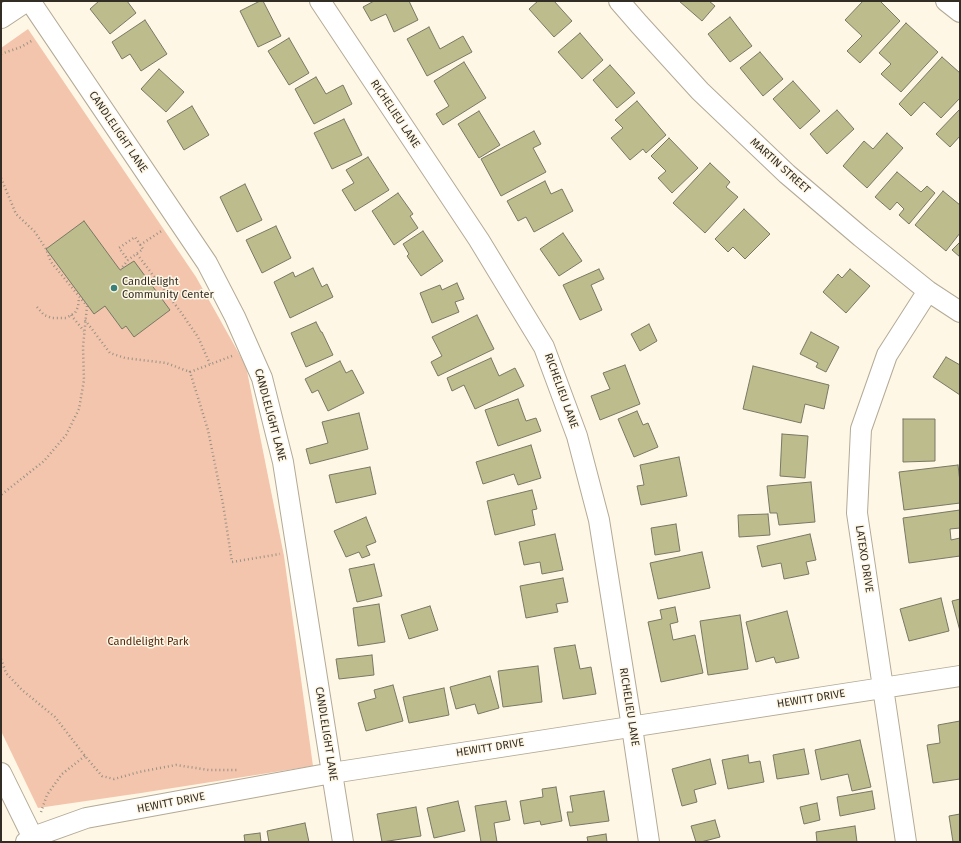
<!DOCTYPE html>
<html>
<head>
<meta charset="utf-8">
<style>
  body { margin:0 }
  #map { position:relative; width:961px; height:843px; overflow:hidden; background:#fff7e6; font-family:"Fira Sans",sans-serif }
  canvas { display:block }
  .frame { position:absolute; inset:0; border:2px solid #322e26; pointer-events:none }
</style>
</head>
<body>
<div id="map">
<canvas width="961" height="843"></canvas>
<div class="frame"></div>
</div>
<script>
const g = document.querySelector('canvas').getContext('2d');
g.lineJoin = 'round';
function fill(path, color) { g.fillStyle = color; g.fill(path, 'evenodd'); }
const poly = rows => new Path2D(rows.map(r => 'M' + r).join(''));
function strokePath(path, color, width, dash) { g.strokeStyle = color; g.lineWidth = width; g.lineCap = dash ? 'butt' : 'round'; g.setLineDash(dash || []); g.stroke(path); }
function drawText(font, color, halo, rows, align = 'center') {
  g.font = font + ' "Fira Sans",sans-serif'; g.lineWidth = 3; g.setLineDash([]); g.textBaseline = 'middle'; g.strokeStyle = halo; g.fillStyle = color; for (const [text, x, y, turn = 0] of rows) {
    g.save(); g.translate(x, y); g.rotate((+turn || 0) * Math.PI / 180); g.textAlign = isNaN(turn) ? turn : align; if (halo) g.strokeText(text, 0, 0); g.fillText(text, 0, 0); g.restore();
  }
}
fill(poly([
  [28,29,196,277,246,366,284,556,313,766,141,793,38,808,1,731,1,48]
]), '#f4c5ad');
const building = poly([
  [99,1,127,1,136,13,110,34,90,9,99,1],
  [260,1,263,1,281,36,258,47,240,11,260,1],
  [374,1,409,1,418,20,394,32,386,14,371,21,363,7,374,1],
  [538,1,554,1,572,21,554,37,529,9,538,1],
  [679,1,709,1,715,6,702,21,679,1],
  [863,1,880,1,900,21,860,63,847,51,862,36,845,20,863,1],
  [730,17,752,46,730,62,708,34,730,17],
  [145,20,167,54,141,71,130,54,122,59,112,42,145,20],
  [906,23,938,52,901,92,881,74,891,64,879,53,906,23],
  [429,27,440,49,463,36,472,52,427,76,407,39,429,27],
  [580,33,603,60,582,79,558,52,580,33],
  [289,38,309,73,289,85,268,51,289,38],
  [760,52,783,79,763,96,740,68,760,52],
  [942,57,960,73,960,98,941,118,924,102,911,116,899,104,942,57],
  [464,62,486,98,443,125,436,114,449,106,434,81,464,62],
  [610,65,635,93,617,108,593,80,610,65],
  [159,69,184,92,166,112,141,89,159,69],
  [316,77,326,94,343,85,352,104,314,124,295,89,316,77],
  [793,81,820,111,800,129,773,99,793,81],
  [637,101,666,135,646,153,643,149,630,160,611,138,623,128,615,120,637,101],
  [192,106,209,135,184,150,167,121,192,106],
  [960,109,960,136,950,147,936,134,960,109],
  [837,110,854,129,827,154,810,134,837,110],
  [479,111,500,145,479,158,458,124,479,111],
  [344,119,362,155,332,169,314,133,344,119],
  [534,131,541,144,533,148,546,172,501,196,481,159,534,131],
  [887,133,903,148,867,188,843,166,864,141,873,149,887,133],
  [669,138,698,168,672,193,658,178,666,171,651,156,669,138],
  [368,157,389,190,355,211,342,190,354,183,346,170,368,157],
  [710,163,730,182,726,187,738,197,705,233,673,203,710,163],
  [897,172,921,192,927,186,935,193,909,224,899,215,904,209,897,202,890,210,875,197,897,172],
  [545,181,551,194,562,189,573,211,534,232,526,217,518,221,507,201,545,181],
  [245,184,262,220,237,232,220,197,245,184],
  [943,191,960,205,960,233,946,251,915,225,943,191],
  [398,193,413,214,410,216,418,228,394,245,372,211,398,193],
  [744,209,770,234,745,259,733,247,728,252,715,239,744,209],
  [84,221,120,270,134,261,170,310,134,337,126,326,122,329,105,306,94,314,46,249,84,221],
  [276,226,291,258,262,273,246,240,276,226],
  [423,231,443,261,421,276,407,256,409,254,403,244,423,231],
  [563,233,582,261,559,276,540,249,563,233],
  [960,242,960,257,952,250,960,242],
  [313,268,322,287,327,284,333,297,290,318,274,282,293,272,295,277,313,268],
  [599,269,604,279,591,285,602,310,580,320,563,285,599,269],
  [850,269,870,286,846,313,823,292,838,274,842,278,850,269],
  [457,283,464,299,455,302,459,312,432,323,420,293,440,285,442,290,457,283],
  [477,315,494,349,438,376,431,362,442,356,432,337,477,315],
  [316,322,321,332,322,332,333,355,306,367,291,333,316,322],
  [649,324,657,341,640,351,631,334,649,324],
  [811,332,839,347,826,372,816,367,818,363,800,354,811,332],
  [946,357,960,365,960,395,933,377,946,357],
  [491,358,499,376,515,368,524,386,475,409,464,385,452,391,447,378,491,358],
  [340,361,346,373,352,370,364,393,328,411,318,390,312,393,305,379,340,361],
  [625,365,640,404,600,420,591,396,610,389,603,373,625,365],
  [753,366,829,385,824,409,805,404,801,423,743,409,753,366],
  [518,399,526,421,536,418,541,431,498,446,485,410,518,399],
  [637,411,643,425,648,423,658,447,634,457,618,419,637,411],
  [359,413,368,449,310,464,306,449,328,443,322,422,359,413],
  [903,419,935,419,935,461,903,462,903,419],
  [782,434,808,436,805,478,780,476,782,434],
  [531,445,541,478,518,485,514,474,483,484,476,462,531,445],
  [679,457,687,496,641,505,637,486,644,485,640,465,679,457],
  [958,465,960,482,960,503,904,510,899,472,958,465],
  [370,467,376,494,336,503,329,475,370,467],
  [811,482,815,522,779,525,777,513,770,513,767,486,811,482],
  [532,490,537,509,532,510,535,525,495,535,487,501,532,490],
  [960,510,960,528,950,529,951,540,960,538,960,556,909,563,903,518,960,510],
  [768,514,770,535,739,537,738,515,768,514],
  [366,517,376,542,366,546,370,555,362,558,359,552,346,557,334,531,366,517],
  [676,524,680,551,655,555,651,528,676,524],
  [555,534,563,570,542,574,540,562,524,565,519,542,555,534],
  [810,534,816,560,806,562,809,574,784,579,781,563,762,567,757,546,810,534],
  [702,552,710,588,658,599,650,563,702,552],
  [374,564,382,596,357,602,349,569,374,564],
  [563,578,568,602,556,604,558,612,526,618,520,586,563,578],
  [941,598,949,631,909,641,900,609,941,598],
  [960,599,960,631,952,601,960,599],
  [379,604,385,642,358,646,353,608,379,604],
  [430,606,438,630,409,639,401,615,430,606],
  [675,607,678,622,670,624,673,640,695,635,703,673,661,682,648,622,662,619,660,610,675,607],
  [787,611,799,658,776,663,774,657,756,662,746,622,787,611],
  [740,615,748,669,708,675,700,621,740,615],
  [575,645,580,669,591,667,596,694,563,699,554,648,575,645],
  [372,655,374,675,339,679,336,659,372,655],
  [538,666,542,702,503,707,498,671,538,666],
  [490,676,499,708,478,714,475,704,456,709,450,687,490,676],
  [393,685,403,721,366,731,358,703,376,698,374,690,393,685],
  [444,688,449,715,409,723,403,697,444,688],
  [960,721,960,779,933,783,927,745,940,743,938,725,960,721],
  [860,740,871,787,852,791,848,774,821,780,815,750,860,740],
  [804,749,809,774,777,779,773,755,804,749],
  [748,755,749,763,760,761,764,782,728,789,722,760,748,755],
  [710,759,716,784,694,790,697,802,682,806,672,769,710,759],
  [556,787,562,821,541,825,540,821,524,824,520,801,543,797,542,789,556,787],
  [604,791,609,821,570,826,567,812,573,812,570,796,604,791],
  [872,791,875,809,840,816,837,797,872,791],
  [458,801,465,831,434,838,427,808,458,801],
  [506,801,510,820,494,823,497,842,481,842,475,806,506,801],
  [817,803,820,820,804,824,800,807,817,803],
  [416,807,421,836,382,842,377,814,416,807],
  [960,814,960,842,953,842,949,816,960,814],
  [715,820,720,837,701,842,696,842,691,826,715,820],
  [305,823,309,842,269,842,267,831,305,823],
  [855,826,857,842,817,842,816,832,855,826],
  [260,833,261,842,245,842,244,835,260,833],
  [606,834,607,842,588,842,587,837,606,834]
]);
fill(building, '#bcbc8c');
strokePath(building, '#787864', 1);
const street = poly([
  [30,1,207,263,235,317,262,378,283,462,332,773,343,842],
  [320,1,479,240,544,347,577,436,599,520,632,727,649,842],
  [619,1,639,24,700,91,787,174,861,237,928,291,960,312],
  [946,1,960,12],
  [1,773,35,842],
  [26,842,33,837,86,818,332,773,960,676],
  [906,842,857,513,861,429,887,355,928,291]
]);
const secondary = poly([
  [1,17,25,1]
]);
strokePath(street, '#b3aa96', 22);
strokePath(secondary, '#b3aa96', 24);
strokePath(poly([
  [1,54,21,47,33,40],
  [1,178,16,214,35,232,46,249,51,262,87,306,83,347,84,380,79,409,66,435,44,461,1,495],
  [140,245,163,230],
  [137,254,180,311,198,337,210,364],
  [120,270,128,260,143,249,135,237,119,248,128,260],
  [37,307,44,315,52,318,66,318,75,313,78,307,79,298],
  [71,315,84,331],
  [85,320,110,353,125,358,166,363,190,372],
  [232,356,190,372,208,430,223,504,232,562,280,554],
  [1,659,6,673,22,690,55,717,85,756,102,776,114,779,139,772,176,765,209,770,238,770],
  [41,812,47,795,62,774,85,756]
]), '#979184', 2.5, [1, 3]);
strokePath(street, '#fff', 20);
strokePath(secondary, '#fff', 22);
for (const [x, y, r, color] of [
  [114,288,4,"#398079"]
]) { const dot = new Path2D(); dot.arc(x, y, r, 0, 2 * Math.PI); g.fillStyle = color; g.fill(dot); strokePath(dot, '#fff7e6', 1.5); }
drawText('11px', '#322e26', '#fff7e6', [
  ["RICHELIEU LANE",395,114,56],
  ["CANDLELIGHT LANE",118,132,56],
  ["MARTIN STREET",780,166,42],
  ["RICHELIEU LANE",561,391,70],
  ["CANDLELIGHT LANE",270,415,75],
  ["LATEXO DRIVE",864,559,81],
  ["HEWITT DRIVE",811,699,-9],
  ["RICHELIEU LANE",629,707,81],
  ["CANDLELIGHT LANE",326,734,81],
  ["HEWITT DRIVE",490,748,-9],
  ["HEWITT DRIVE",171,803,-11]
]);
drawText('11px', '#322e26', '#fff7e6', [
  ["Candlelight",122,282],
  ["Community Center",122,295]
], 'left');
drawText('11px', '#4b1f04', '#fff7e6', [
  ["Candlelight Park",148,642]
]);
</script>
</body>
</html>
